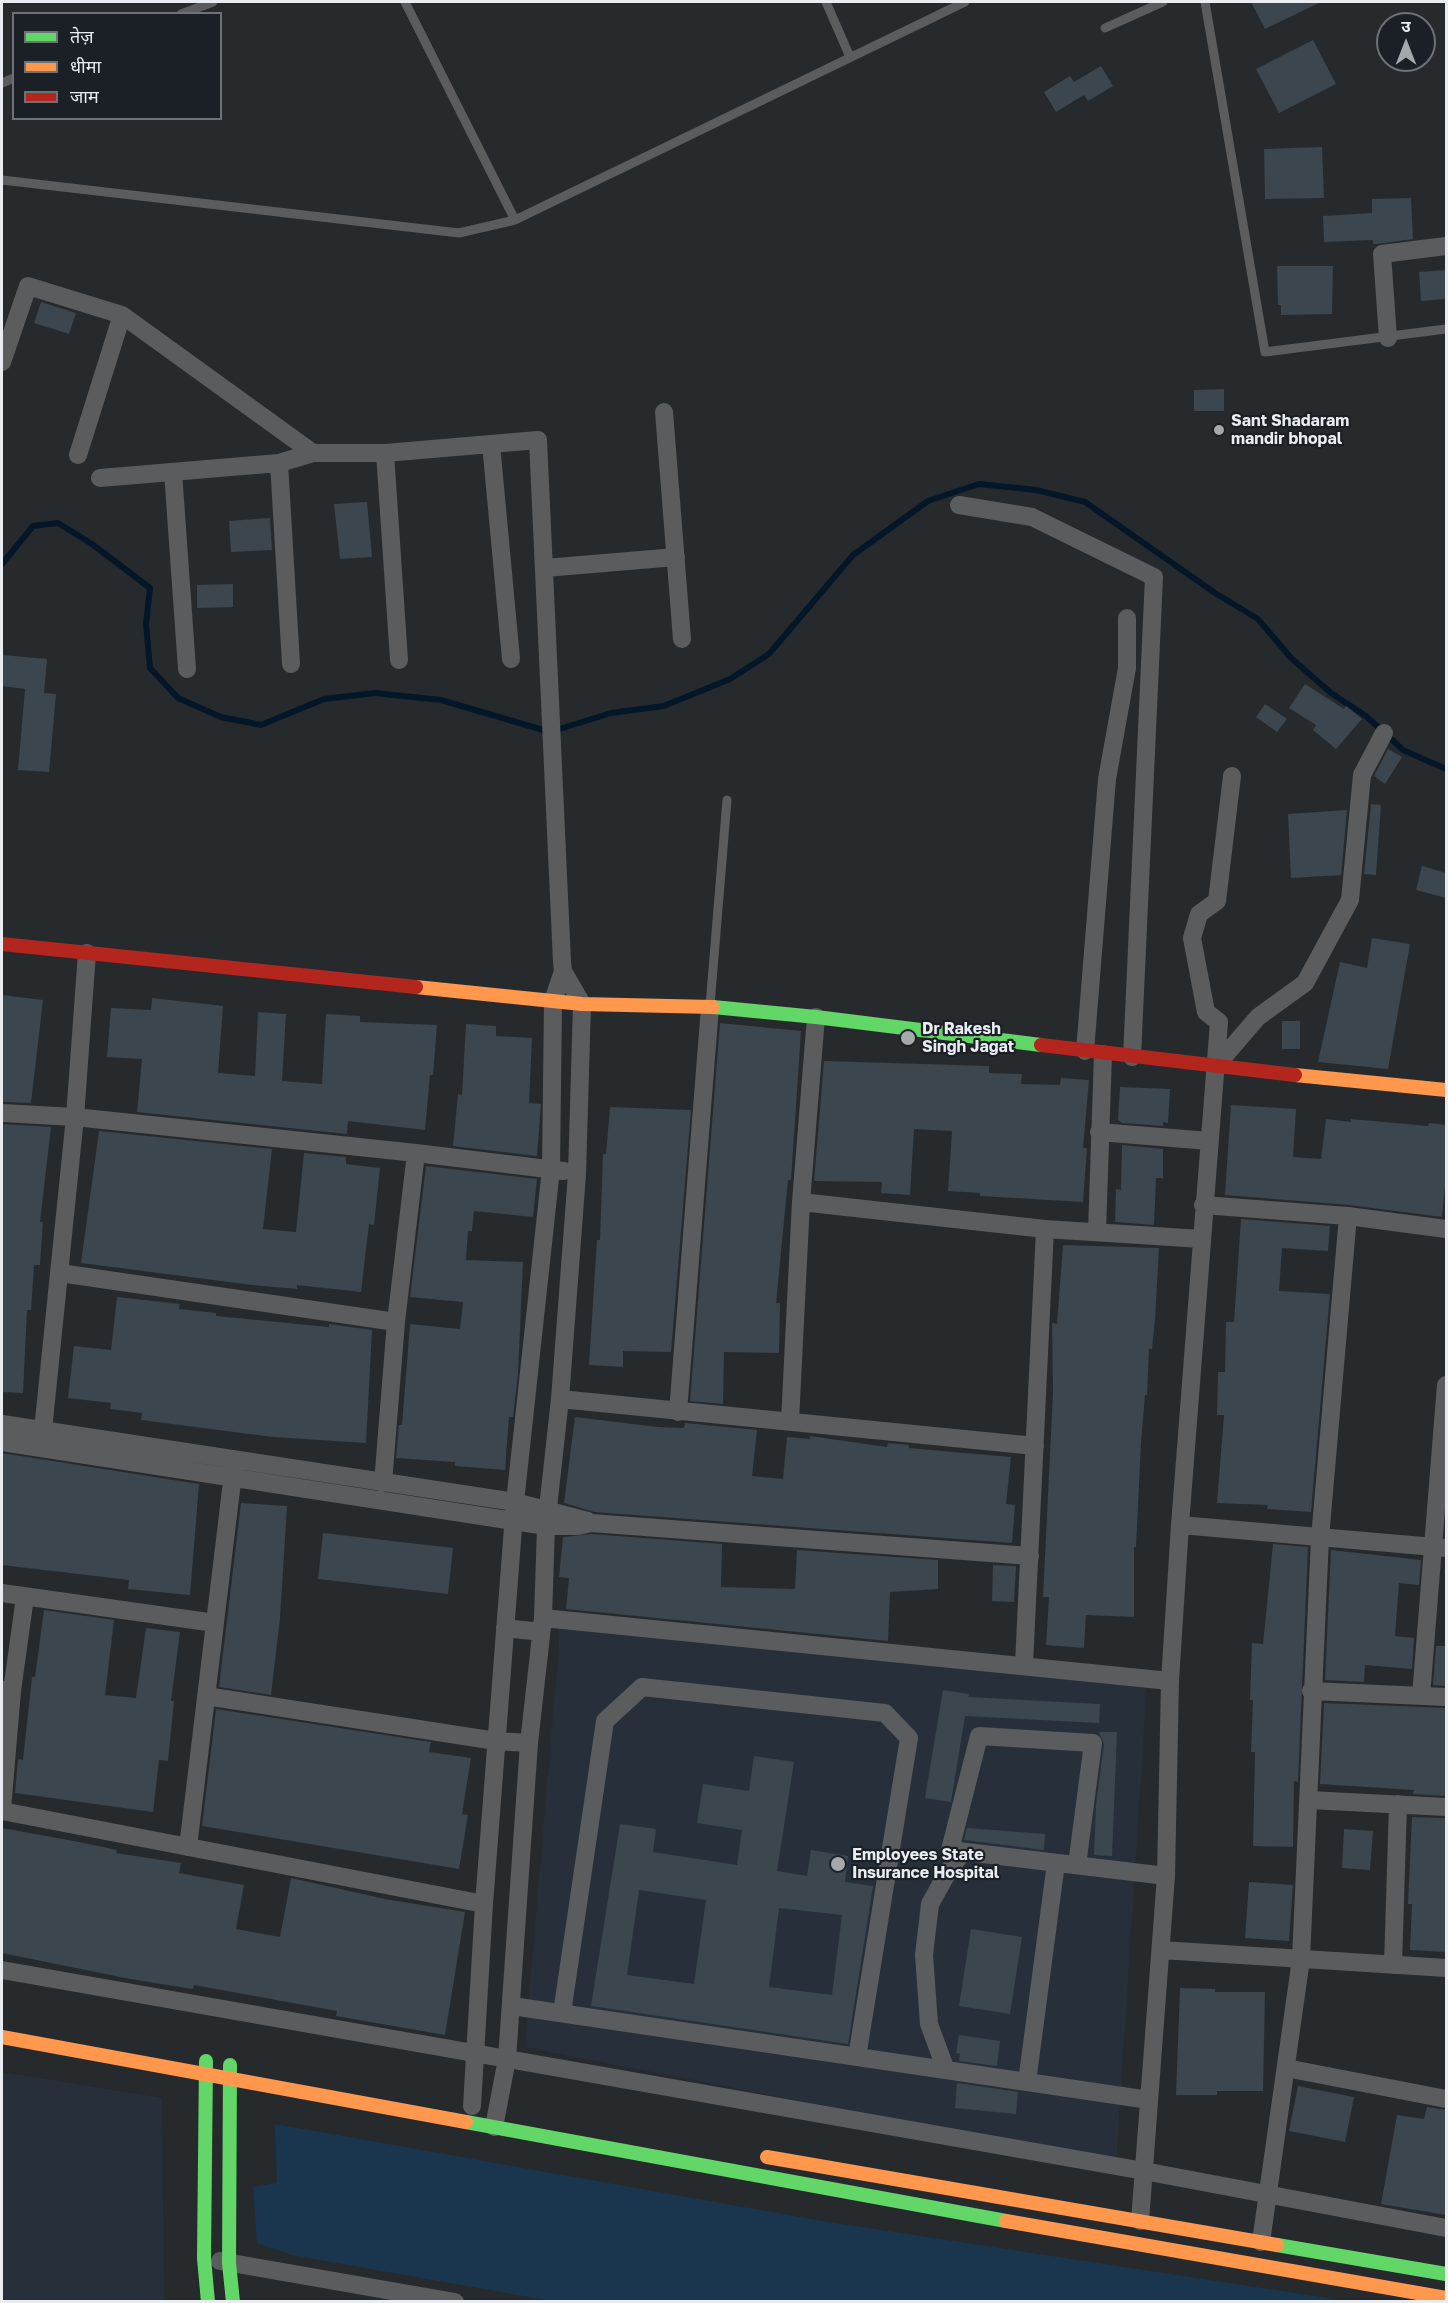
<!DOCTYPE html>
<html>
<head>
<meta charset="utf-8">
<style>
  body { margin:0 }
  #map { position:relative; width:1448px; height:2303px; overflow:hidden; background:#272a2c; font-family:"Golos Text","Noto Sans Devanagari",sans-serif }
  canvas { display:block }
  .frame { position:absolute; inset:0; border:3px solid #e9edf1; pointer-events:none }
  .legend { position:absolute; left:12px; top:12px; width:210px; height:108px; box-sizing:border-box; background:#1a2025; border:2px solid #6d7277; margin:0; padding:8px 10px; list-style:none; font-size:18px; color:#e9edf1 }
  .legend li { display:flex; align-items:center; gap:12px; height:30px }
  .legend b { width:30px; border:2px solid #6d7277 }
  .north { position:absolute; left:1376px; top:12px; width:60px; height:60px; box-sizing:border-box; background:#1a2025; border:2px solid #6d7277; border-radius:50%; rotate:0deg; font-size:16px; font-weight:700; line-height:24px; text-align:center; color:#e9edf1 }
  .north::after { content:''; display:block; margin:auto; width:21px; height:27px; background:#a5a9ac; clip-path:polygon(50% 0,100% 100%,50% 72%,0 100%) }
</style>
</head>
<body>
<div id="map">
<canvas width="1448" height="2303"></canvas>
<div class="frame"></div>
<ul class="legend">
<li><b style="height:8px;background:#63d668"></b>तेज़</li>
<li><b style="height:8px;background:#ff974d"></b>धीमा</li>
<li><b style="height:8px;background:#b3261e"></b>जाम</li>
</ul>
<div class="north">उ</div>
</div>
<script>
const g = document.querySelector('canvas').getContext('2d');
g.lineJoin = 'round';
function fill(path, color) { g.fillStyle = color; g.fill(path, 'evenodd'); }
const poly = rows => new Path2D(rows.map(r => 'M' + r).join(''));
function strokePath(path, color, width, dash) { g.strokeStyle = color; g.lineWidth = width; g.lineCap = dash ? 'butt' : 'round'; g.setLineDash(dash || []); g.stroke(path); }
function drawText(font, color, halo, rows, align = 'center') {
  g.font = font + ' "Golos Text",sans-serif'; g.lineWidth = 4.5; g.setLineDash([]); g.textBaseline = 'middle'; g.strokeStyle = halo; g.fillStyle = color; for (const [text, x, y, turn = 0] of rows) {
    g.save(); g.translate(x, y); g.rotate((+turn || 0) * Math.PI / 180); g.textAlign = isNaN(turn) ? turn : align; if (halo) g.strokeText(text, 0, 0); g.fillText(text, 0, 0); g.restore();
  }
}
fill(poly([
  [558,1624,1147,1682,1116,2163,525,2047,559,1645],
  [2,2072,162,2098,164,2301,2,2301]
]), '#27303a');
fill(poly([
  [275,2124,822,2221,1347,2301,552,2301,292,2255,257,2243,253,2187,277,2183]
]), '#1a364f');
strokePath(poly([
  [2,564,33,526,58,523,92,544,150,588,146,624,150,668,178,698,221,717,261,725,324,699,375,693,441,700,550,732,611,713,664,706,730,679,769,654,853,555,928,501,979,484,1036,490,1085,502,1215,593,1258,619,1291,658,1331,693,1366,716,1403,750,1446,769]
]), '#041729', 6);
fill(poly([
  [1251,2,1321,2,1265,29],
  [1313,40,1336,84,1279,113,1256,69],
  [1101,66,1113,86,1088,101,1084,95,1056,112,1044,92,1070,76,1074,82],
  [1322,147,1324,198,1265,199,1264,149],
  [1411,198,1413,239,1377,244,1373,244,1373,240,1324,242,1323,216,1372,213,1372,199],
  [1277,266,1333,266,1332,314,1281,315,1281,305,1278,305],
  [1446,270,1446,299,1421,301,1419,272],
  [41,302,76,313,69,334,34,323],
  [1224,389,1224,411,1194,411,1194,390],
  [367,502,372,557,340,559,334,504],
  [270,518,272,550,231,552,229,521],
  [233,584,233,607,197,608,197,585],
  [2,655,47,659,44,693,56,694,49,772,18,770,25,689,2,686],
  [1305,684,1344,709,1346,706,1362,719,1336,749,1313,730,1316,725,1289,708],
  [1265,704,1287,719,1277,732,1256,717],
  [1388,749,1402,757,1385,784,1374,776],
  [1371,804,1381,805,1376,875,1364,874],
  [1347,810,1341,875,1291,878,1288,814],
  [1422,866,1446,873,1446,898,1416,890],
  [1372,938,1410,944,1388,1069,1318,1062,1340,962,1367,968],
  [2,995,43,1000,31,1103,2,1102],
  [152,998,223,1006,218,1073,255,1076,258,1012,286,1014,282,1081,322,1084,326,1014,360,1016,360,1022,437,1025,433,1075,430,1075,425,1130,348,1121,347,1134,137,1112,142,1059,107,1057,111,1008,151,1010],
  [1282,1021,1300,1021,1300,1049,1282,1049],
  [720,1023,801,1031,791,1180,788,1180,776,1303,780,1303,779,1353,724,1352,723,1404,690,1401],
  [466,1024,496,1026,496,1036,532,1038,529,1103,541,1104,537,1156,453,1146,458,1094,462,1095],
  [824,1061,989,1066,989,1073,1022,1074,1021,1084,1060,1085,1061,1078,1089,1080,1083,1148,1087,1148,1083,1202,980,1196,980,1193,948,1191,952,1131,914,1129,910,1195,881,1193,882,1182,814,1181],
  [1120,1087,1170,1089,1168,1123,1163,1122,1163,1126,1122,1123,1118,1120],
  [1231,1105,1296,1109,1293,1157,1321,1159,1326,1119,1351,1122,1351,1119,1428,1126,1429,1123,1446,1125,1446,1176,1442,1217,1349,1205,1225,1195],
  [610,1107,691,1110,671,1352,623,1351,623,1367,589,1365,597,1240,600,1240,603,1154,606,1154],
  [2,1124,51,1127,40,1222,43,1222,40,1265,34,1265,31,1310,27,1310,23,1393,2,1392],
  [99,1131,272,1149,263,1229,296,1232,304,1153,346,1157,346,1164,380,1168,374,1225,369,1224,361,1292,297,1285,297,1289,252,1285,81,1263],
  [1122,1145,1163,1149,1163,1178,1156,1178,1154,1225,1115,1222,1116,1189,1121,1190],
  [426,1166,537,1179,533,1217,474,1211,472,1231,468,1231,466,1260,523,1262,518,1374,513,1417,509,1417,505,1470,455,1466,455,1462,396,1458,399,1425,402,1425,410,1324,460,1329,463,1302,410,1297],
  [1241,1219,1330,1226,1328,1251,1282,1248,1279,1291,1330,1294,1311,1512,1267,1509,1268,1505,1217,1503,1224,1415,1217,1415,1218,1372,1225,1372,1226,1322,1234,1322],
  [1063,1245,1159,1248,1155,1320,1152,1349,1149,1349,1147,1395,1145,1395,1141,1443,1136,1547,1134,1547,1134,1617,1086,1615,1084,1648,1046,1645,1049,1597,1043,1597,1053,1393,1052,1323,1057,1324],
  [117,1297,180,1304,179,1309,216,1313,216,1316,329,1327,329,1324,372,1330,366,1443,273,1437,141,1420,142,1413,110,1409,111,1403,68,1398,74,1346,111,1350],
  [575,1417,658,1427,684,1428,685,1423,757,1430,752,1476,783,1479,787,1437,810,1439,810,1436,887,1447,888,1443,909,1445,909,1448,1011,1457,1006,1504,1015,1505,1012,1543,594,1512,564,1503],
  [2,1453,199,1484,190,1595,128,1589,129,1580,2,1565],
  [241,1503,287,1506,280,1618,271,1695,219,1687],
  [323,1533,453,1548,448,1594,318,1579],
  [592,1534,722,1544,721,1587,795,1589,797,1550,938,1560,938,1589,890,1592,888,1641,566,1609,569,1578,559,1577,563,1537],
  [1273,1544,1308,1547,1298,1782,1294,1781,1293,1847,1253,1846,1255,1752,1251,1752,1253,1700,1250,1700,1252,1643,1263,1644],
  [1331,1550,1421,1560,1419,1585,1399,1583,1395,1636,1414,1638,1412,1669,1365,1665,1364,1682,1325,1680],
  [993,1565,1016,1566,1014,1602,992,1601],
  [44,1610,114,1620,105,1695,136,1698,146,1628,180,1632,171,1701,174,1701,168,1761,159,1760,153,1812,15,1793,18,1759,23,1760,32,1677,35,1677],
  [1436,1646,1446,1646,1446,1686,1433,1685],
  [943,1690,969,1694,968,1697,1100,1704,1099,1723,965,1716,951,1802,925,1798],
  [1324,1703,1446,1708,1446,1796,1413,1794,1414,1790,1320,1784],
  [216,1709,431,1742,429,1752,471,1758,462,1814,468,1815,459,1869,202,1826],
  [1099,1732,1117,1732,1112,1856,1094,1855,1096,1805,1104,1744],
  [754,1756,794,1762,777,1871,807,1876,811,1850,848,1856,845,1882,873,1886,848,2044,591,2006,620,1824,656,1829,653,1852,737,1865,742,1830,697,1823,703,1784,749,1791],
  [639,1890,706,1900,694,1984,627,1975],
  [779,1908,842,1915,832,1995,769,1987],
  [1412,1817,1446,1818,1446,1952,1410,1950,1412,1904,1408,1904],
  [2,1828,79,1842,117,1850,116,1853,181,1863,179,1873,244,1885,236,1929,280,1937,291,1878,385,1899,465,1912,445,2035,336,2016,337,2011,194,1985,193,1989,130,1979,2,1953],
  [967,1828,1045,1834,1044,1850,964,1840],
  [1344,1829,1373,1831,1370,1870,1342,1868],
  [1249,1882,1293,1885,1289,1941,1245,1938],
  [971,1929,1022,1937,1010,2014,959,2006],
  [1180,1988,1215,1989,1215,1992,1265,1992,1263,2091,1217,2091,1217,2095,1176,2095],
  [959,2035,1000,2041,997,2066,959,2061,960,2054,956,2053],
  [957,2083,1018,2092,1016,2114,955,2108],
  [1298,2086,1354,2097,1345,2142,1289,2131],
  [1427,2107,1446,2110,1446,2215,1381,2204,1397,2115,1424,2119]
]), '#3b464e');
strokePath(poly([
  [405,2,515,220],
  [826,2,850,57],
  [1205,2,1265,352,1446,329],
  [181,14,213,2],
  [1105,28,1163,2],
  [2,83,14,78],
  [2,180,459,233,515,220,965,2],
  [710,1005,727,800]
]), '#5a5c5d', 9);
strokePath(poly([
  [1388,338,1382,254,1446,246],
  [2,362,28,286,122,315,313,453],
  [664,412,682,639],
  [491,444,511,659],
  [385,453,399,660],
  [78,455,122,315],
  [279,463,291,664],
  [173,472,187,669],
  [100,478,279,463,313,453,385,453,538,440,562,962,563,971,582,1004,577,1174,560,1399,546,1526,543,1618,529,1743,507,2059,494,2127],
  [959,505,1032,517,1154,577,1132,1057],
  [545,568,676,557],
  [1085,1051,1107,779,1127,668,1127,618],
  [1215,1067,1258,1017,1305,983,1350,900,1362,775,1384,733],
  [2,1113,75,1117,416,1153,564,1171],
  [1099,1132,1209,1141],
  [801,1202,1045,1229,1202,1239],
  [1203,1205,1348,1216,1446,1229],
  [1097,1232,1103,1054],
  [60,1273,396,1322],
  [560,1399,1035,1446],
  [678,1412,710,1007],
  [790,1421,801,1202,816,1017],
  [2,1424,515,1502,588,1521],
  [43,1430,75,1117,87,953],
  [2,1442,546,1526,578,1526,591,1523,1030,1556],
  [383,1483,396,1322,416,1153],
  [1180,1525,1446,1548],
  [2,1593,215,1623],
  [543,1618,1170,1681],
  [505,1628,541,1632],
  [1024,1664,1045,1229],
  [2,1690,12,1691,2,1809],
  [12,1691,25,1597],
  [1311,1691,1446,1697],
  [206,1696,496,1741,529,1743],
  [1421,1696,1446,1385],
  [1309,1800,1446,1807],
  [2,1811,484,1904],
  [188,1847,234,1465],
  [1077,1865,1093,1743,979,1736,950,1850,1166,1876],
  [1161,1950,1446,1968],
  [1393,1965,1398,1804],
  [2,1970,1144,2171,1446,2228],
  [512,2006,1149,2100],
  [562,2013,605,1721,642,1687,885,1713,909,1738,857,2057],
  [1286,2068,1446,2099],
  [946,2070,929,2024,924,1955,930,1904,949,1870,963,1852],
  [1027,2082,1056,1863],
  [472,2106,484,1904,515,1502,551,1169,553,1001,563,971],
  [1140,2221,1166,1876,1170,1681,1180,1525,1219,1022,1206,1012,1192,938,1199,914,1217,901,1232,776],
  [1261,2242,1301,1959,1320,1538,1348,1216],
  [220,2261,455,2302]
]), '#5a5c5d', 18);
strokePath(poly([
  [713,1007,816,1017,1041,1045],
  [206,2061,204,2258,208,2302],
  [230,2065,229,2263,233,2302],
  [466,2122,1006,2221],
  [1277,2245,1446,2274]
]), '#63d668', 14);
strokePath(poly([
  [416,987,582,1004,713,1007],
  [1295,1075,1446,1090],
  [2,2037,466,2122],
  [767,2157,1277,2245],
  [1006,2221,1446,2298]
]), '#ff974d', 14);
strokePath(poly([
  [2,944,416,987],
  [1041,1045,1295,1075]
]), '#b3261e', 14);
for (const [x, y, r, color] of [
  [1219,430,6,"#a5a9ac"],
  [908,1038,8,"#a5a9ac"],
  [838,1864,8,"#a5a9ac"]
]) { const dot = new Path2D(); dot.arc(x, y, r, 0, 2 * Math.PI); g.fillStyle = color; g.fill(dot); strokePath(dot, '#1a2025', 2); }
drawText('bold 16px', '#e9edf1', '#1a2025', [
  ["Sant Shadaram",1231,421],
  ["mandir bhopal",1231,439],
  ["Dr Rakesh",922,1029],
  ["Singh Jagat",922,1047],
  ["Employees State",852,1855],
  ["Insurance Hospital",852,1873]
], 'left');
</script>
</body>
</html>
